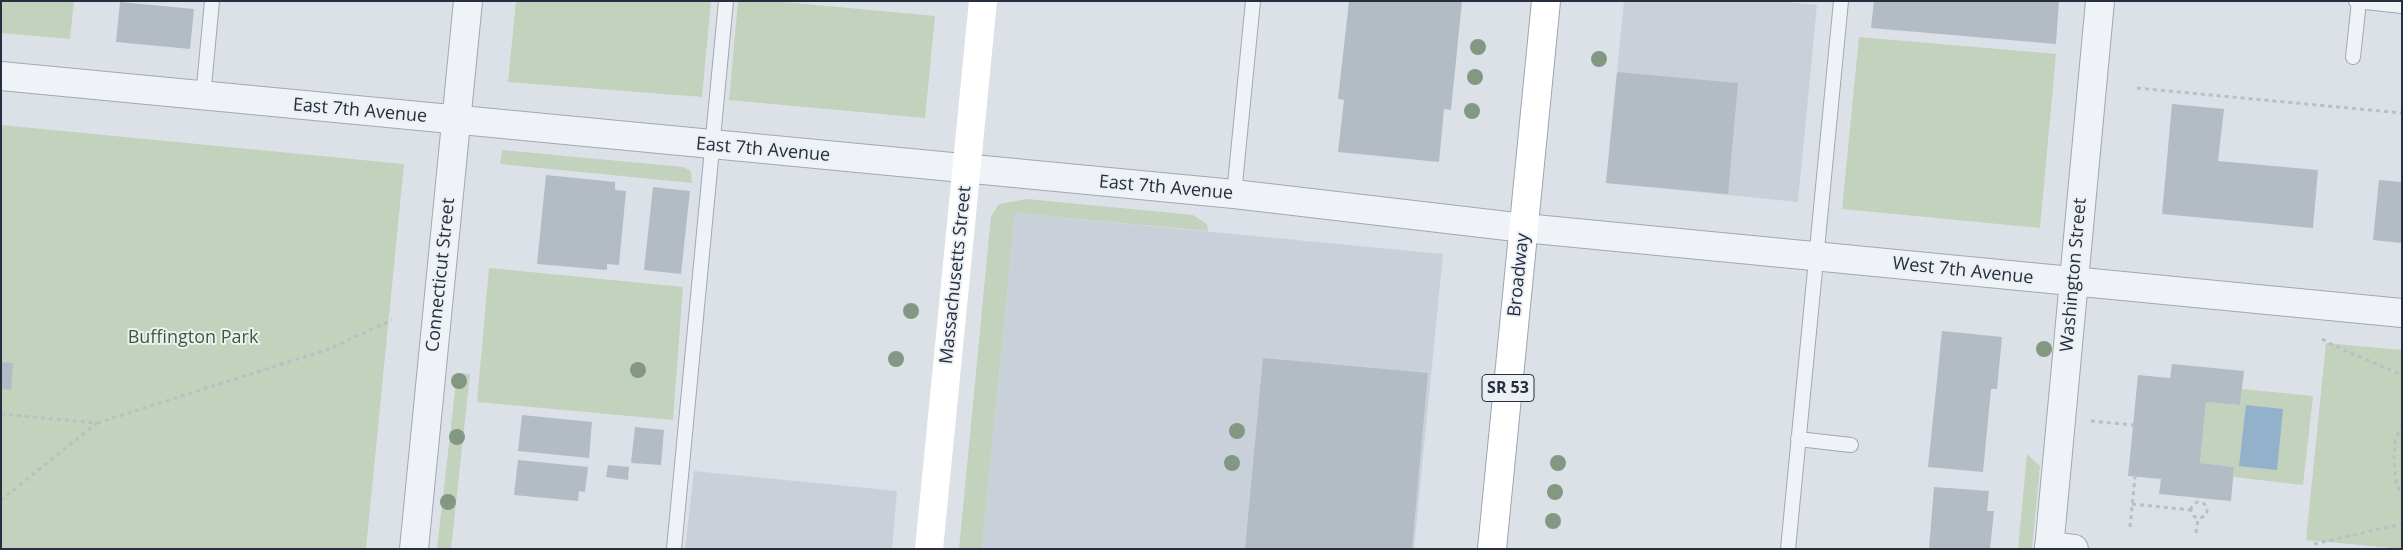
<!DOCTYPE html>
<html>
<head>
<meta charset="utf-8">
<style>
  body { margin:0 }
  #map { position:relative; width:2403px; height:550px; overflow:hidden; background:#dce1e8; font-family:"Open Sans",sans-serif }
  canvas { display:block }
  .frame { position:absolute; inset:0; border:2px solid #252f3f; pointer-events:none }
</style>
</head>
<body>
<div id="map">
<canvas width="2403" height="550"></canvas>
<div class="frame"></div>
</div>
<script>
const g = document.querySelector('canvas').getContext('2d');
g.lineJoin = 'round';
function fill(path, color) { g.fillStyle = color; g.fill(path, 'evenodd'); }
const poly = rows => new Path2D(rows.map(r => 'M' + r).join(''));
function strokePath(path, color, width, dash) { g.strokeStyle = color; g.lineWidth = width; g.lineCap = dash ? 'butt' : 'round'; g.setLineDash(dash || []); g.stroke(path); }
function drawText(font, color, halo, rows, align = 'center') {
  g.font = font + ' "Open Sans",sans-serif'; g.lineWidth = 4; g.setLineDash([]); g.textBaseline = 'middle'; g.strokeStyle = halo; g.fillStyle = color; for (const [text, x, y, turn = 0] of rows) {
    g.save(); g.translate(x, y); g.rotate((+turn || 0) * Math.PI / 180); g.textAlign = isNaN(turn) ? turn : align; if (halo) g.strokeText(text, 0, 0); g.fillText(text, 0, 0); g.restore();
  }
}
fill(poly([
  [1624,1,1780,1,1817,5,1798,202,1606,183],
  [1015,213,1443,254,1414,549,982,549],
  [694,471,897,491,892,549,685,549]
]), '#cad0da');
fill(poly([
  [1,1,74,1,70,39,1,33],
  [516,1,711,1,702,97,508,82],
  [738,1,773,1,935,16,925,118,729,100],
  [1859,37,2056,54,2040,228,1842,209],
  [1,125,404,164,366,549,1,549],
  [502,150,683,167,691,171,692,183,500,164],
  [1027,199,1193,215,1207,224,1208,231,1015,213,982,549,959,549,991,216,999,204],
  [489,268,683,287,673,420,477,402],
  [2326,343,2402,350,2402,549,2306,540],
  [457,373,470,374,451,549,437,549],
  [2242,389,2313,396,2303,485,2233,477,2234,467,2200,463,2206,402,2240,405],
  [2027,454,2040,466,2032,549,2018,549]
]), '#c3d2bd');
fill(poly([
  [2246,405,2283,409,2277,470,2239,466]
]), '#94b1cb');
fill(poly([
  [1349,1,1462,1,1451,110,1444,109,1439,162,1338,152,1344,100,1338,99],
  [1874,1,2059,1,2056,44,1871,28],
  [120,2,194,9,190,49,116,42],
  [1617,72,1738,83,1728,194,1606,183],
  [2172,104,2224,109,2218,161,2318,170,2313,228,2162,214],
  [546,175,615,182,615,190,626,191,619,265,607,264,607,270,537,264],
  [2379,180,2402,182,2402,243,2373,240],
  [653,187,690,191,681,274,644,270],
  [1942,331,2002,337,1997,389,1991,389,1983,472,1928,467],
  [1263,358,1428,373,1412,549,1245,549],
  [1,362,13,363,11,390,1,389],
  [2172,364,2244,371,2240,405,2206,402,2200,463,2234,467,2231,501,2159,494,2161,479,2128,476,2138,375,2170,378],
  [522,415,592,422,589,458,518,451],
  [635,427,664,430,661,465,631,463],
  [518,460,588,467,585,492,579,491,578,501,514,495],
  [608,465,629,467,628,480,606,477],
  [1934,487,1989,491,1987,511,1994,511,1990,549,1929,549]
]), '#b3bbc5');
const lane = poly([
  [2356,1,2402,6],
  [2353,57,2359,1],
  [203,97,212,1],
  [1234,194,1253,1],
  [1798,439,1851,445],
  [674,549,726,1],
  [1788,549,1841,1]
]);
const street = poly([
  [1,76,1234,194,1524,228,2402,313],
  [2049,546,2074,549],
  [414,549,468,1],
  [2049,549,2100,1]
]);
const primary = poly([
  [1492,549,1546,1]
]);
strokePath(lane, '#a1a8b2', 16);
strokePath(street, '#a1a8b2', 30);
strokePath(primary, '#9ba6b4', 30);
strokePath(poly([
  [2137,88,2402,113],
  [2322,339,2333,345,2402,375],
  [1,414,97,423,1,500],
  [2091,421,2133,425],
  [97,423,329,349,392,320],
  [2402,425,2395,441,2394,456,2396,484,2402,494],
  '2191 510a8 8 0 1 1 16 0a8 8 0 1 1-16 0Z',
  [2132,504,2191,510],
  [2130,527,2135,477],
  [2196,533,2198,519],
  [2314,544,2402,524]
]), '#babfc6', 3, [4, 4]);
strokePath(lane, '#eff2f6', 14);
strokePath(street, '#eff2f6', 28);
strokePath(poly([
  [929,549,983,1]
]), '#fff', 28);
strokePath(primary, '#fff', 28);
g.fillStyle = '#839883';
for (const [x, y] of [
  [1478,47],
  [1599,59],
  [1475,77],
  [1472,111],
  [911,311],
  [2044,349],
  [896,359],
  [638,370],
  [459,381],
  [1237,431],
  [457,437],
  [1232,463],
  [1558,463],
  [1555,492],
  [448,502],
  [1553,521]
]) { g.beginPath(); g.arc(x, y, 8, 0, 2 * Math.PI); g.fill(); }
for (const [x, y, w] of [
  [1508,388,52]
]) { const box = new Path2D(); box.roundRect(x - w / 2, y - 13.5, w, 27, 4); g.fillStyle = '#ecf0f5'; g.fill(box); strokePath(box, '#252f3f', 1); }
drawText('bold 16px', '#252f3f', null, [
  ["SR 53",1508,388]
]);
drawText('18px', '#252f3f', '#ecf0f5', [
  ["East 7th Avenue",360,111,5],
  ["East 7th Avenue",763,150,5],
  ["East 7th Avenue",1166,188,5],
  ["West 7th Avenue",1963,271,6],
  ["Connecticut Street",441,275,-84],
  ["Massachusetts Street",956,275,-84],
  ["Broadway",1519,275,-84],
  ["Washington Street",2074,275,-85]
]);
drawText('18px', '#3b5c31', '#ecf0f5', [
  ["Buffington Park",193,338]
]);
</script>
</body>
</html>
